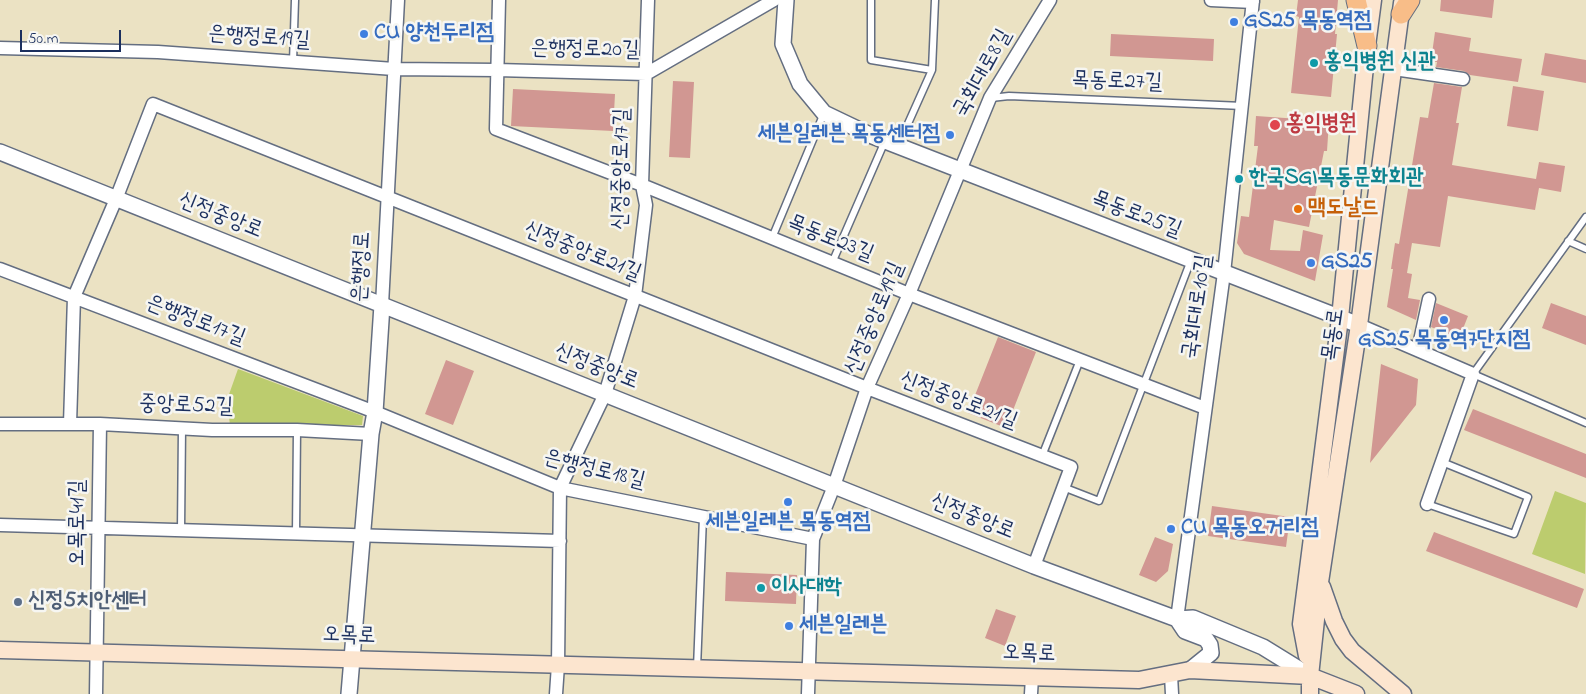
<!DOCTYPE html>
<html>
<head>
<meta charset="utf-8">
<style>
  body { margin:0 }
  #map { position:relative; width:1586px; height:694px; overflow:hidden; background:#ebe2c3; font-family:"Indie Flower",sans-serif }
  canvas { display:block }
  .scale { position:absolute; left:20px; top:30px; width:101px; height:22px; box-sizing:border-box; border:2px solid #1b2f5e; border-top:0; padding-left:6px; font-size:15px; line-height:18px; white-space:nowrap; color:#1b2f5e; -webkit-text-stroke:4px #f6f6f2; paint-order:stroke }
</style>
</head>
<body>
<div id="map">
<canvas width="1586" height="694"></canvas>
<div class="scale">50 m</div>
</div>
<script>
const g = document.querySelector('canvas').getContext('2d');
g.lineJoin = 'round';
function fill(path, color) { g.fillStyle = color; g.fill(path, 'evenodd'); }
const poly = rows => new Path2D(rows.map(r => 'M' + r).join(''));
function strokePath(path, color, width, dash) { g.strokeStyle = color; g.lineWidth = width; g.lineCap = dash ? 'butt' : 'round'; g.setLineDash(dash || []); g.stroke(path); }
function drawText(font, color, halo, rows, align = 'center') {
  g.font = font + ' "Indie Flower","Poor Story",sans-serif'; g.lineWidth = 5; g.setLineDash([]); g.textBaseline = 'middle'; g.strokeStyle = halo; g.fillStyle = color; for (const [text, x, y, turn = 0] of rows) {
    g.save(); g.translate(x, y); g.rotate((+turn || 0) * Math.PI / 180); g.textAlign = isNaN(turn) ? turn : align; if (halo) g.strokeText(text, 0, 0); g.fillText(text, 0, 0); g.restore();
  }
}
fill(poly([
  [238,369,363,416,362,425,230,425,227,400],
  [1555,491,1586,503,1585,574,1532,554]
]), '#bccc6e');
fill(poly([
  [1298,0,1338,0,1335,34,1337,34,1331,97,1291,93,1299,17,1296,16],
  [1441,0,1494,0,1492,18,1440,11],
  [1435,32,1471,38,1469,51,1522,59,1518,82,1470,75,1464,71,1436,67,1437,62,1431,61],
  [1111,34,1214,39,1213,61,1110,56],
  [1545,53,1586,60,1586,83,1541,75],
  [673,81,694,82,690,158,669,157],
  [1434,83,1462,87,1456,123,1459,123,1452,165,1536,179,1539,162,1565,166,1561,192,1539,188,1535,210,1448,196,1440,247,1412,243,1407,273,1412,274,1408,298,1420,300,1416,320,1387,307,1393,269,1391,269,1395,243,1399,244,1420,117,1428,118],
  [1513,86,1544,91,1538,131,1507,126],
  [513,89,615,94,613,131,511,126],
  [1256,116,1329,121,1327,151,1324,151,1309,227,1274,220,1270,250,1300,251,1303,230,1323,235,1315,281,1244,254,1237,243,1241,216,1249,217,1258,146,1254,146],
  [1436,303,1468,316,1459,339,1431,327],
  [1551,303,1586,316,1586,345,1542,328],
  [998,337,1036,352,1006,428,968,413],
  [446,360,474,371,453,425,425,414],
  [1381,364,1418,379,1416,405,1370,463],
  [1473,409,1586,454,1586,478,1464,430],
  [1212,506,1290,517,1286,547,1208,536],
  [1434,532,1584,589,1577,608,1426,551],
  [1155,537,1173,544,1168,571,1156,582,1139,575],
  [726,572,797,575,796,604,725,601],
  [996,609,1016,616,1005,646,985,638]
]), '#d19792');
const service = poly([
  [871,0,871,60,932,70],
  [293,62,295,0],
  [991,98,1009,96,1243,106],
  [898,146,932,70,935,0],
  [1586,217,1473,374,1586,423],
  [772,238,824,113],
  [1568,241,1586,249],
  [832,263,885,141],
  [1042,456,1080,360],
  [1063,487,1099,501,1191,260],
  [1427,504,1514,534,1528,497,1442,462],
  [181,530,182,428],
  [296,534,297,430],
  [697,668,703,517]
]);
const minor = poly([
  [499,0,496,129,642,185,909,294,1205,408],
  [1211,0,1253,2],
  [0,48,158,52,394,69,497,70,646,74,774,0],
  [1394,69,1463,79],
  [0,269,375,412,560,488,813,539],
  [382,305,398,0],
  [1359,325,1473,374,1427,504],
  [1418,350,1429,299],
  [0,424,100,424,212,430,297,430,371,434],
  [70,424,74,297,116,199,153,104,867,388,1071,467,1034,566],
  [0,525,560,541],
  [1177,619,1224,273,1253,0],
  [1171,675,1172,694],
  [96,694,100,424],
  [556,694,558,665,560,488,605,394,635,296,646,205,642,185,648,0],
  [808,694,813,539,834,486,867,388,909,294,990,98,1050,0],
  [1031,694,1032,677]
]);
const tertiary = poly([
  [786,0,783,44,800,84,824,113,870,135,1359,325],
  [0,152,1034,566,1177,619,1193,618,1263,647,1310,676],
  [1177,619,1185,631,1206,639,1210,645,1211,653,1190,670],
  [349,694,371,434,375,412,382,305]
]);
const secondary = poly([
  [1322,587,1334,621,1343,639,1352,651,1403,694],
  [0,650,1139,680,1190,670,1310,676,1356,694],
  [1307,656,1301,624,1340,318,1367,46,1373,0],
  [1310,694,1310,676,1320,582,1359,325,1402,3]
]);
const primary = poly([
  [1356,0,1367,46],
  [1401,14,1410,0]
]);
strokePath(service, '#646e81', 9);
strokePath(minor, '#646e81', 15);
strokePath(tertiary, '#646e81', 18);
strokePath(secondary, '#646e81', 19);
strokePath(primary, '#646e81', 21);
strokePath(service, '#fff', 6);
strokePath(minor, '#fff', 12);
strokePath(tertiary, '#fff', 15);
strokePath(secondary, '#fce5cf', 16);
strokePath(primary, '#f8bd88', 19);
for (const [x, y, r, color] of [
  [1234,22,5,"#3f7fe0"],
  [364,34,5,"#3f7fe0"],
  [1314,63,5,"#0f9aa8"],
  [1275,125,6,"#e0444e"],
  [950,135,5,"#3f7fe0"],
  [1239,179,5,"#0f9aa8"],
  [1298,209,5,"#e8710a"],
  [1311,263,5,"#3f7fe0"],
  [1444,320,5,"#3f7fe0"],
  [788,502,5,"#3f7fe0"],
  [1171,529,5,"#3f7fe0"],
  [761,588,5,"#0f9aa8"],
  [18,602,5,"#5c6f8a"],
  [789,626,5,"#3f7fe0"]
]) { const dot = new Path2D(); dot.arc(x, y, r, 0, 2 * Math.PI); g.fillStyle = color; g.fill(dot); strokePath(dot, '#f6f6f2', 2); }
drawText('bold 22px', '#366cbe', '#f6f6f2', [
  ["GS25 목동역점",1244,22],
  ["CU 양천두리점",374,34],
  ["세븐일레븐 목동센터점",940,135,"right"],
  ["GS25",1321,263],
  ["GS25 목동역7단지점",1444,341,"center"],
  ["세븐일레븐 목동역점",788,523,"center"],
  ["CU 목동오거리점",1181,529],
  ["세븐일레븐",799,626]
], 'left');
drawText('22px', '#1b2f5e', '#f6f6f2', [
  ["은행정로19길",259,39,4],
  ["은행정로20길",585,51,1],
  ["국회대로8길",984,74,-61],
  ["목동로27길",1117,83,2],
  ["신정중앙로17길",623,169,-89],
  ["목동로25길",1136,216,21],
  ["신정중앙로",220,217,22],
  ["목동로23길",830,240,22],
  ["신정중앙로21길",582,253,22],
  ["은행정로",363,267,-87],
  ["국회대로10길",1199,307,-82],
  ["신정중앙로19길",876,319,-67],
  ["은행정로17길",195,322,21],
  ["목동로",1335,335,-82],
  ["신정중앙로",596,368,22],
  ["신정중앙로21길",958,402,21],
  ["중앙로52길",186,407,2],
  ["은행정로18길",594,471,14],
  ["신정중앙로",972,518,22],
  ["오목로41길",79,523,-90],
  ["오목로",349,637,2],
  ["오목로",1029,655,2]
]);
drawText('bold 22px', '#0d838f', '#f6f6f2', [
  ["홍익병원 신관",1324,63],
  ["한국SGI목동문화회관",1249,179],
  ["이사대학",771,588]
], 'left');
drawText('bold 22px', '#be3a42', '#f6f6f2', [
  ["홍익병원",1286,125]
], 'left');
drawText('bold 22px', '#c56008', '#f6f6f2', [
  ["맥도날드",1308,209]
], 'left');
drawText('bold 22px', '#4e5e75', '#f6f6f2', [
  ["신정5치안센터",28,602]
], 'left');
</script>
</body>
</html>
